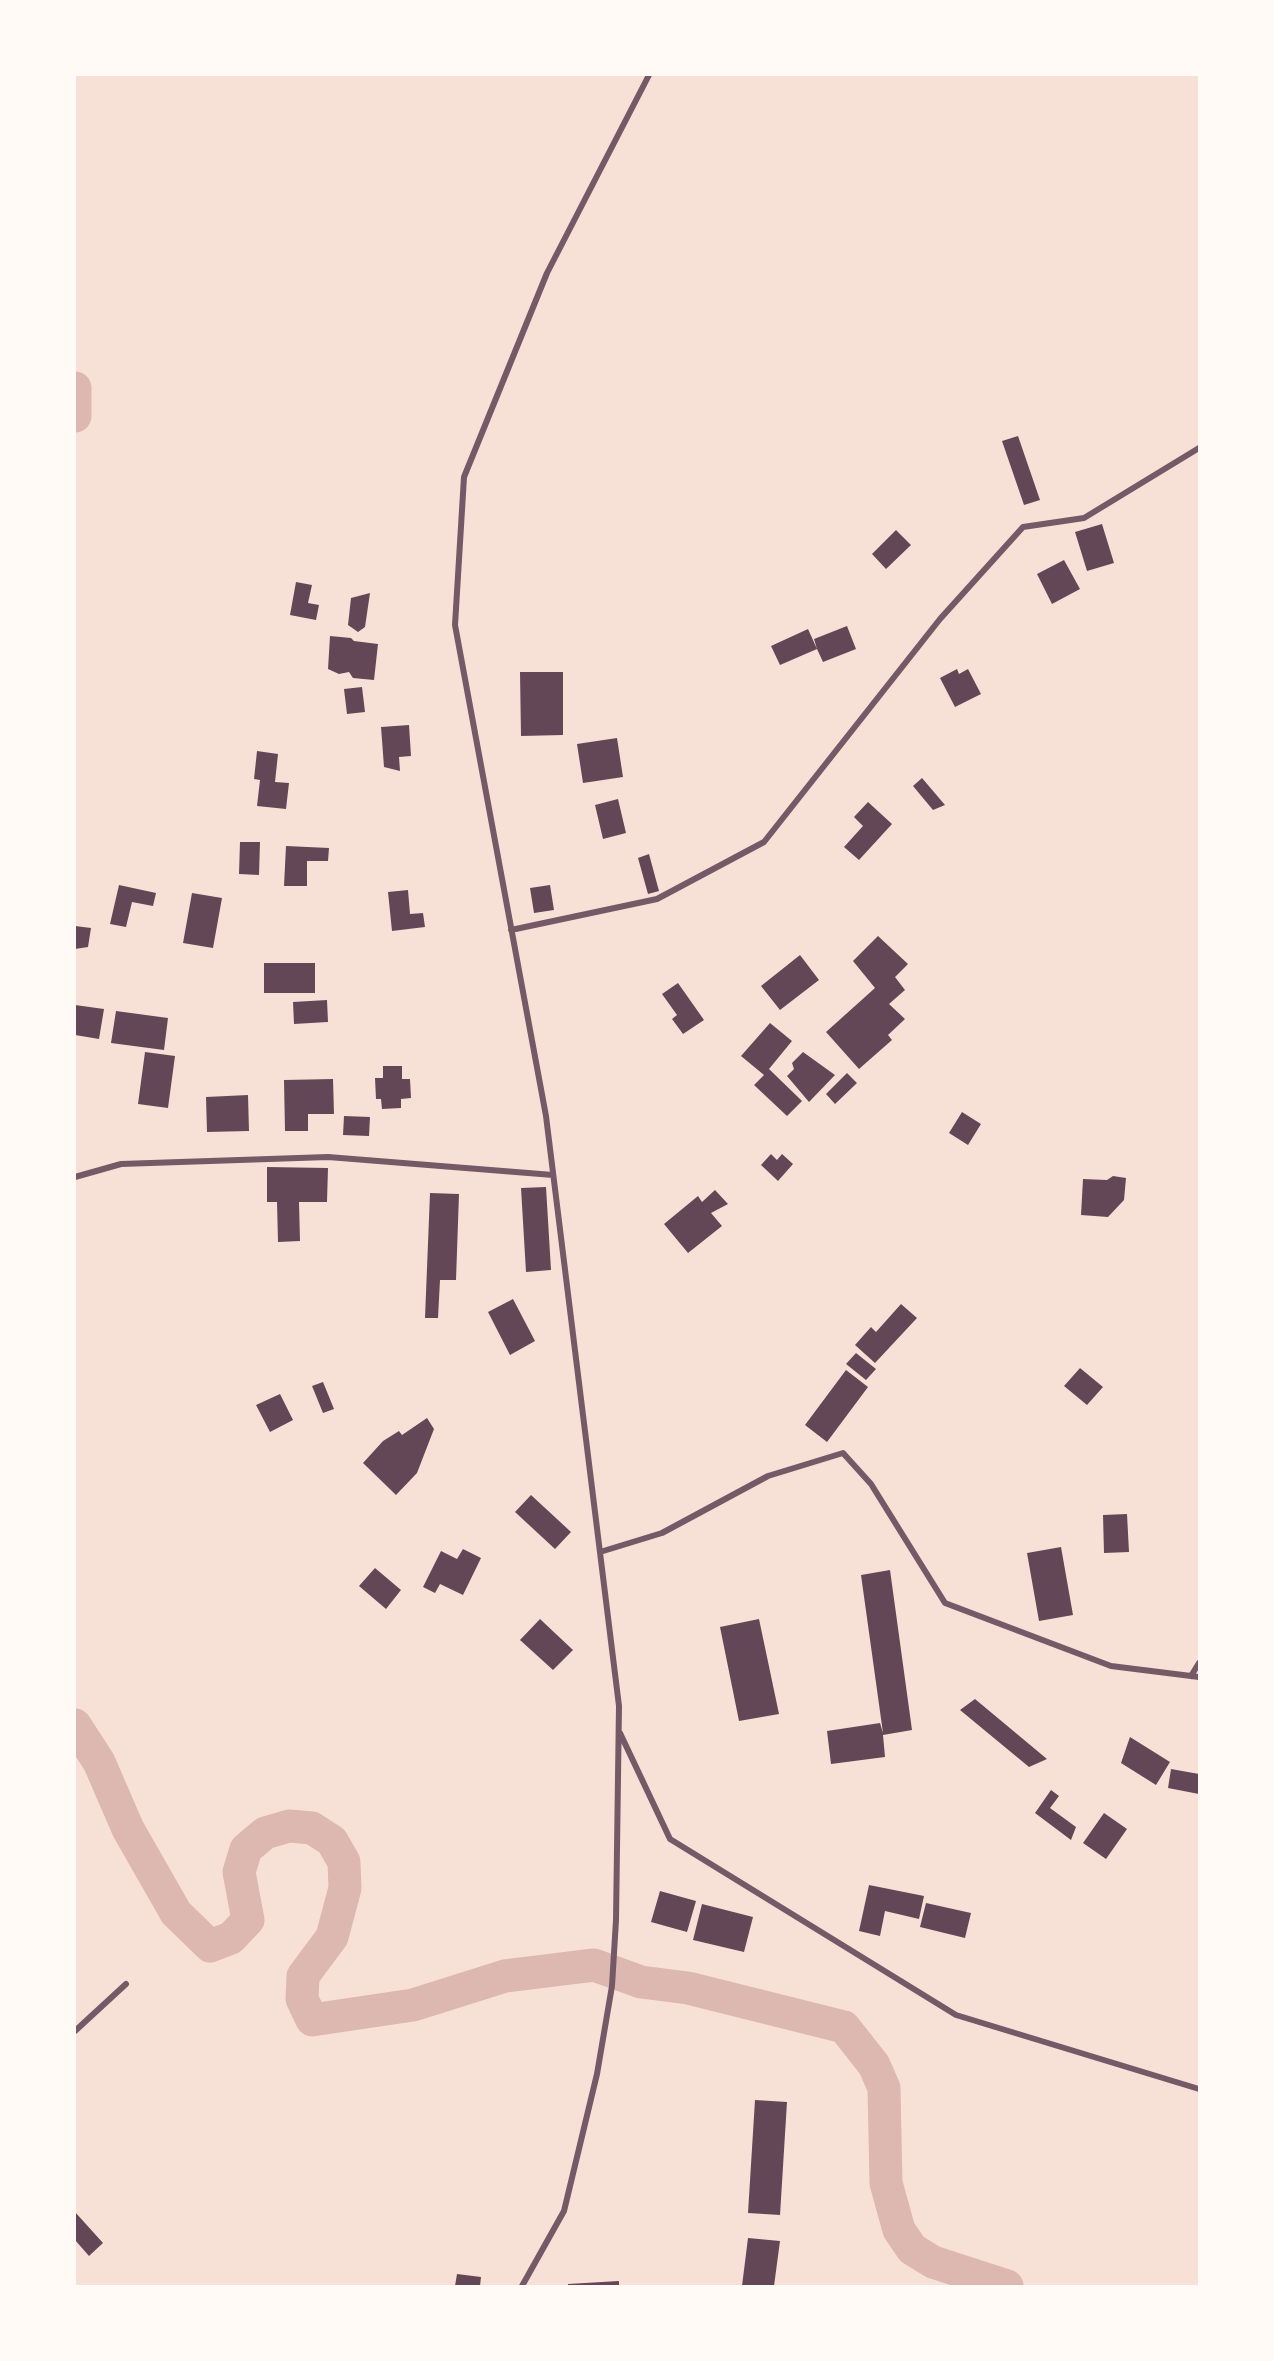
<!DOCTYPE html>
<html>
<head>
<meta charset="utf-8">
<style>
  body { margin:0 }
  #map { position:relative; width:1274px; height:2361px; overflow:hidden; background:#f7e1d7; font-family:Rubik,sans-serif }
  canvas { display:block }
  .frame { position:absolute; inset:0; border:76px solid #fffaf5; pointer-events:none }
</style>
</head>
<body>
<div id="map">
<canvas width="1274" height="2361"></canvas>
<div class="frame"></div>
</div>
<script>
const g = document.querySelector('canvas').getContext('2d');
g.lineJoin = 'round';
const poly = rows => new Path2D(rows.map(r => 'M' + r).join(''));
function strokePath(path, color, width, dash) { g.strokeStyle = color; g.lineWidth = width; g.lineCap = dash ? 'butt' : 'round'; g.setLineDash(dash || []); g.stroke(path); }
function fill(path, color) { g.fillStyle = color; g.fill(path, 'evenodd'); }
strokePath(poly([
  [75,388,75,416],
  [75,1725,99,1762,128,1829,176,1913,210,1946,231,1938,248,1920,239,1872,246,1849,265,1833,289,1826,312,1828,332,1841,344,1862,345,1888,332,1937,303,1976,302,1999,312,2020,413,2005,505,1976,594,1965,641,1982,688,1988,844,2027,874,2065,884,2088,886,2183,899,2230,912,2249,933,2262,1007,2286]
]), '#dcb8b0', 33);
fill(poly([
  [1018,436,1040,500,1024,505,1002,441],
  [1102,524,1114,563,1087,571,1075,532],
  [896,530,911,545,886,569,872,554],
  [1064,560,1080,589,1052,604,1037,574],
  [296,582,312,585,308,603,319,605,316,620,290,615],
  [370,593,365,627,358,632,348,625,351,598],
  [847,626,856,649,823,662,817,649,780,665,771,646,808,629,817,649,814,639],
  [330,636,351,638,354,641,378,644,374,680,353,678,349,672,339,674,328,669],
  [957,669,959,674,968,669,981,694,955,707,940,678],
  [520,672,563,672,563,735,521,736],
  [362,687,365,712,347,714,344,689],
  [409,725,411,756,399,757,400,771,384,767,381,727],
  [617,738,623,777,583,783,577,744],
  [257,751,278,754,275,782,289,783,286,809,257,806,260,780,254,779],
  [922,778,945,805,933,810,913,786],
  [618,799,626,833,603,839,595,805],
  [868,802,892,824,859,860,844,847,863,826,854,817],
  [240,842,260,842,259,875,239,874],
  [286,846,329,848,328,861,307,861,307,886,284,886],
  [649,854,659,891,648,894,638,858],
  [119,885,156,893,153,906,132,902,126,927,110,924],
  [550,885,554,910,534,913,530,888],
  [408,890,410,914,423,913,425,927,392,931,388,892],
  [192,893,222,898,213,948,183,943],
  [75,926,91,928,88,947,75,949],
  [878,936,908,964,895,977,905,990,889,1004,905,1019,888,1035,892,1040,859,1069,826,1032,875,988,853,961],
  [800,955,819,980,780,1010,761,986],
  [264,963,315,963,315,993,264,993],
  [678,983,704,1020,683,1034,672,1019,677,1015,662,994],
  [327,1000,328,1022,294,1024,293,1002],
  [75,1005,104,1009,99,1039,75,1035],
  [116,1011,168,1018,164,1050,111,1043],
  [770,1023,792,1041,769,1069,802,1101,787,1116,754,1085,764,1075,741,1056],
  [145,1052,175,1056,168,1108,138,1104],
  [803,1052,835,1075,809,1102,787,1076,794,1069,792,1063],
  [383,1066,402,1066,402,1079,410,1079,411,1098,401,1099,401,1108,382,1109,381,1099,376,1099,375,1078,383,1078],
  [847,1073,857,1083,835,1104,826,1094],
  [333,1079,334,1114,308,1114,308,1131,285,1131,284,1080],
  [248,1095,249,1131,207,1132,206,1097],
  [962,1112,981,1124,968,1145,949,1133],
  [344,1116,370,1117,369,1136,343,1135],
  [771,1154,777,1160,782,1154,793,1164,778,1181,761,1165],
  [267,1167,328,1168,327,1202,299,1202,300,1241,278,1242,277,1202,267,1202],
  [1113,1176,1126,1178,1124,1200,1108,1217,1081,1215,1083,1179,1107,1180],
  [546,1187,551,1270,526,1272,521,1188],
  [715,1190,728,1204,711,1213,722,1226,688,1253,664,1224,698,1196,702,1202],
  [430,1193,459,1194,456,1280,440,1280,438,1318,425,1318],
  [513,1299,535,1341,510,1355,488,1312],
  [901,1304,917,1318,875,1363,855,1345,871,1327,876,1332],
  [856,1353,876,1369,866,1380,846,1364],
  [1080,1368,1103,1387,1087,1405,1064,1386],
  [846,1370,868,1387,827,1442,805,1425],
  [323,1382,334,1409,323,1413,312,1386],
  [280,1394,293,1420,270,1432,256,1405],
  [427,1418,434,1429,417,1473,396,1495,363,1463,383,1441,399,1431,402,1435],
  [531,1495,571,1532,555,1549,515,1512],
  [1127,1514,1129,1552,1104,1553,1103,1515],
  [1061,1547,1073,1615,1039,1621,1027,1553],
  [463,1549,481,1558,463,1595,440,1584,435,1593,423,1587,441,1551,457,1559],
  [375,1568,401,1590,386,1609,359,1586],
  [890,1570,912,1730,883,1735,885,1757,831,1764,827,1731,880,1723,883,1733,861,1575],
  [540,1619,573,1650,553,1670,520,1640],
  [759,1619,779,1714,739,1721,720,1627],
  [975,1699,1047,1759,1029,1767,960,1710],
  [1130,1737,1170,1762,1156,1785,1121,1763],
  [1171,1769,1199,1774,1199,1794,1168,1788],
  [1051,1790,1059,1796,1050,1808,1076,1827,1071,1840,1035,1813],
  [1104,1813,1127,1829,1106,1859,1083,1843],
  [869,1885,924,1896,919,1919,885,1911,880,1936,859,1931],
  [660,1891,696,1901,687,1932,651,1922],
  [926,1903,971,1913,965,1938,920,1927],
  [702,1904,753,1917,744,1952,693,1940],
  [755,2100,787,2102,780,2215,748,2213],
  [75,2212,103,2243,89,2256,75,2240],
  [748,2238,780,2241,774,2286,742,2286],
  [457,2274,481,2277,480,2286,455,2286],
  [619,2281,619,2286,568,2286,568,2284]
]), '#644757');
strokePath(poly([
  [511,930,657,899,764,842,940,619,1023,527,1084,518,1199,448],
  [75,1177,121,1164,328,1157,553,1175],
  [600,1552,662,1533,768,1476,843,1453,871,1484,945,1603,1111,1666,1199,1677],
  [1191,1676,1199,1663],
  [620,1733,670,1839,956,2015,1199,2089],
  [75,2031,126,1984],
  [522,2286,564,2211,597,2074,612,1986,616,1920,619,1706,546,1116,455,625,464,477,547,273,649,75]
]), '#755966', 6);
</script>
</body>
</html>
